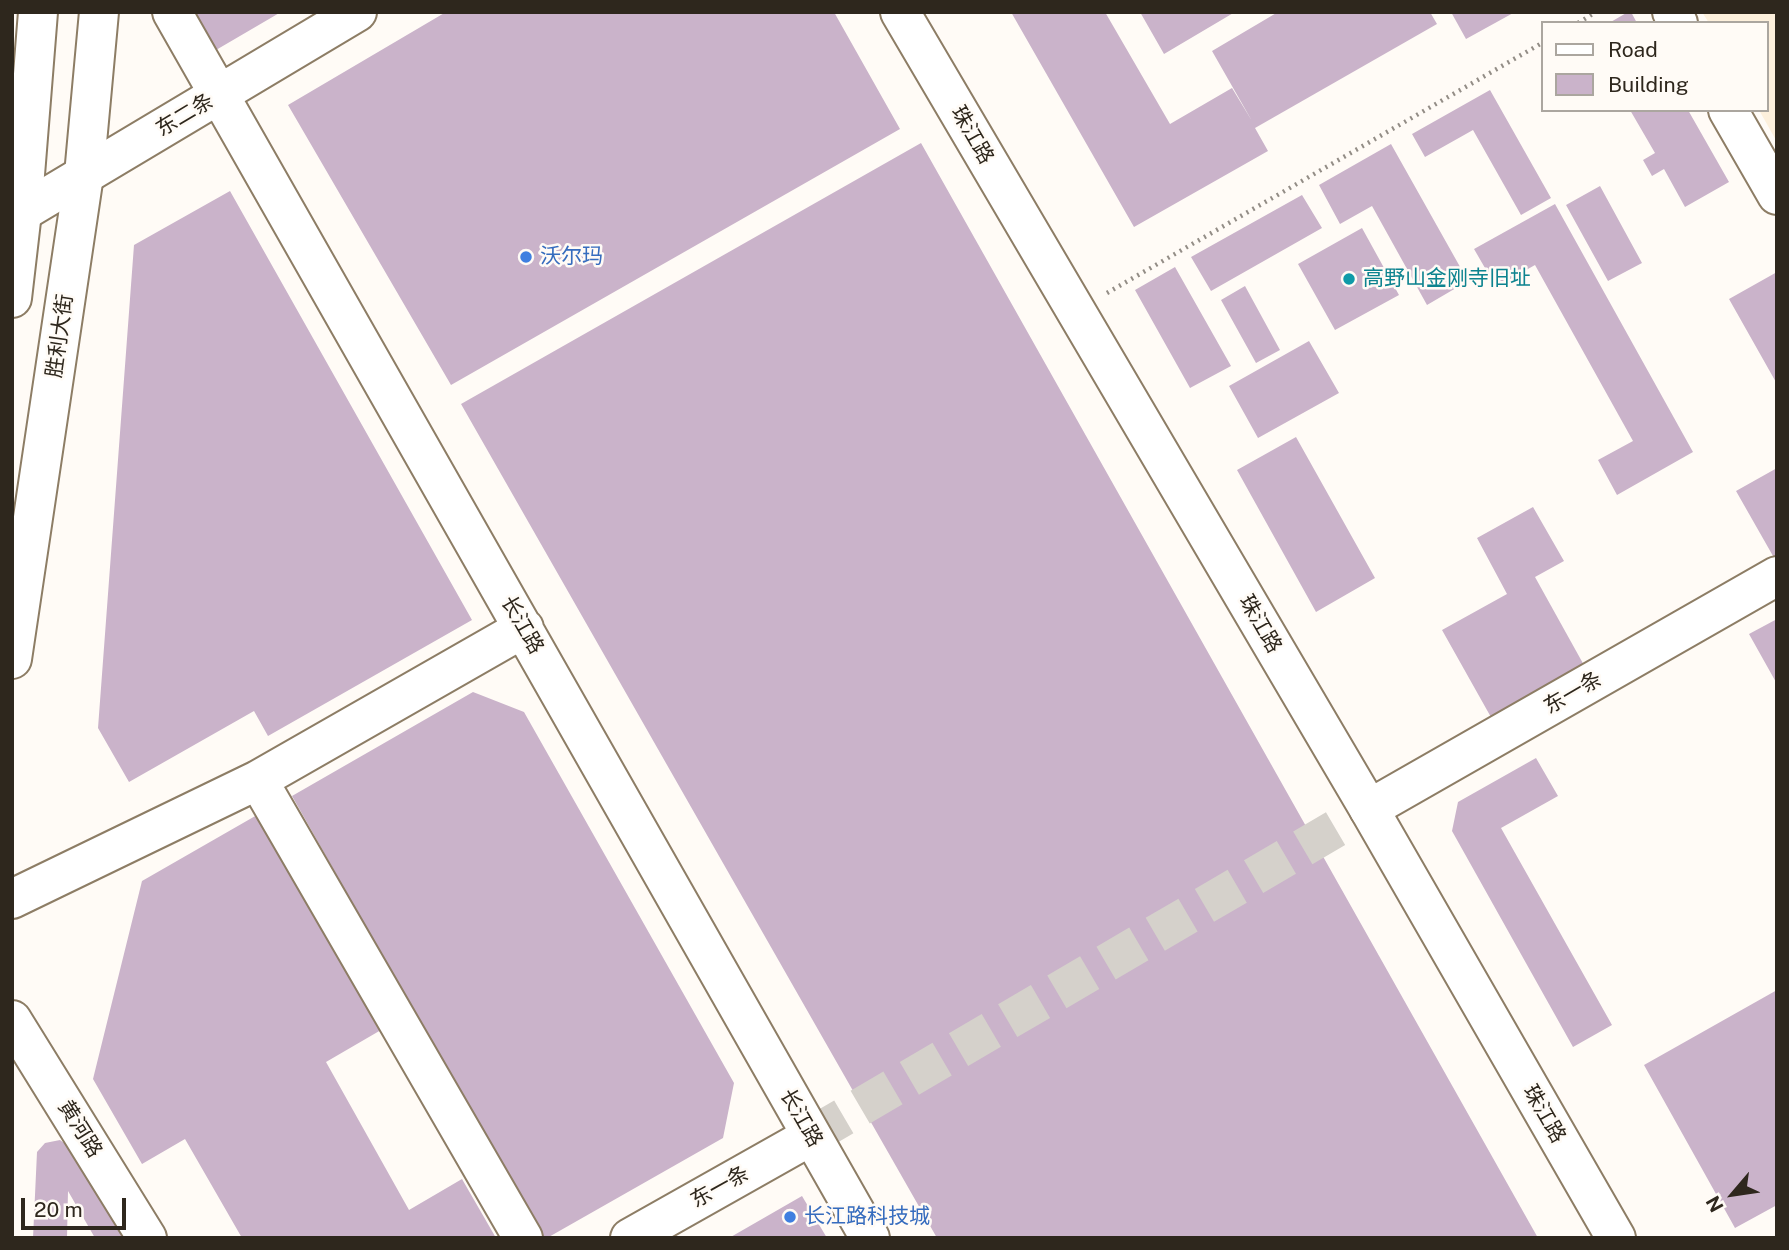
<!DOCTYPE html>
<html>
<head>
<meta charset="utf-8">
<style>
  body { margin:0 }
  #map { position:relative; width:1789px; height:1250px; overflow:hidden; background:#fffbf6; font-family:"Public Sans",sans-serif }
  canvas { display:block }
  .frame { position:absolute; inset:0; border:14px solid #2e271d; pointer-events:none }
  .legend { position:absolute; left:1541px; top:21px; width:228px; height:91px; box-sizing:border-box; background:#fffbf6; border:2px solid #aba69f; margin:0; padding:9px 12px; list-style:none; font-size:21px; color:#2e271d }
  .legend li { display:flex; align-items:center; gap:14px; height:35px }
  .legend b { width:35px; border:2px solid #aba69f }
  .north { position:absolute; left:1698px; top:1159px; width:70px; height:70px; -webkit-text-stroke:5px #fffbf6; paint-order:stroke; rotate:241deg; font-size:19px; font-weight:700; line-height:28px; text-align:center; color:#2e271d }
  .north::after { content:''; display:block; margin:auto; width:24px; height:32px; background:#2e271d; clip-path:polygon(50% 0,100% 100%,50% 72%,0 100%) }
  .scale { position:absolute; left:21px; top:1198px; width:105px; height:32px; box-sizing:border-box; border:4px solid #2e271d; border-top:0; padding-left:9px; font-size:21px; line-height:24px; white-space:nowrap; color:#2e271d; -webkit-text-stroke:5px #fffbf6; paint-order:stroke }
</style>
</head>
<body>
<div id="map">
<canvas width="1789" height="1250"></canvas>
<div class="frame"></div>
<ul class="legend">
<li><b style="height:9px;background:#fff"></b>Road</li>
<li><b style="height:19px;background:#cab3ca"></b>Building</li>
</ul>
<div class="north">N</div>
<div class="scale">20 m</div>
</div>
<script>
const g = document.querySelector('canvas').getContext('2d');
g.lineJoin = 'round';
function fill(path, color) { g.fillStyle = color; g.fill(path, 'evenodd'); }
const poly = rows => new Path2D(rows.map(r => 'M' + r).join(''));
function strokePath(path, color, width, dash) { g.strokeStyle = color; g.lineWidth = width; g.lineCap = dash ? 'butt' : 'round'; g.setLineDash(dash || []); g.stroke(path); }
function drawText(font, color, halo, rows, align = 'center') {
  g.font = font + ' "Public Sans","Noto Sans SC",sans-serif'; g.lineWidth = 5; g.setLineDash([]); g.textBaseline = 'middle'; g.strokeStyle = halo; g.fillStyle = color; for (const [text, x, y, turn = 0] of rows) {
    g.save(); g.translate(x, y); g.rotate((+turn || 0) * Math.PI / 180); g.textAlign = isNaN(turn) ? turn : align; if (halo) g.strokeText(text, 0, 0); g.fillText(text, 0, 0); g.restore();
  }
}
fill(poly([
  [1702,12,1777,12,1777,142,1759,110,1766,110,1766,23,1709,23]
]), '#fdf0dc');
fill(poly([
  [194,12,281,12,216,50],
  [446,12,834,12,900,129,451,385,288,105],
  [1011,12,1105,12,1170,124,1232,88,1252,121,1212,51,1278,12,1430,12,1437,24,1255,128,1268,151,1134,227],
  [1140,12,1235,12,1164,54],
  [1451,12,1515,12,1466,39],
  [1628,12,1631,12,1637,23,1609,23],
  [1490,90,1551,198,1521,215,1473,130,1425,157,1412,134],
  [1630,110,1688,110,1729,182,1685,207,1664,169,1652,176,1643,160,1655,153],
  [921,143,1538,1238,937,1238,461,404],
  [1391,144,1468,281,1427,305,1372,206,1340,224,1319,185],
  [1600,186,1642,263,1608,281,1566,205],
  [230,191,472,620,268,736,254,711,129,782,98,728,134,245],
  [1302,195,1322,228,1211,291,1191,257],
  [1555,204,1693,452,1617,495,1598,460,1633,441,1535,265,1496,287,1474,249],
  [1362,228,1399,295,1335,330,1298,264],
  [1175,267,1231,366,1190,388,1135,290],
  [1777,272,1777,384,1729,299],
  [1245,286,1280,350,1256,363,1221,300],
  [1309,341,1339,393,1258,438,1229,386],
  [1296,437,1375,578,1316,612,1237,470],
  [1777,468,1777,563,1736,491],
  [1533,507,1564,561,1535,577,1585,667,1492,719,1442,630,1507,594,1477,538],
  [1777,619,1777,684,1749,634],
  [473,692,524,712,734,1083,723,1138,547,1238,542,1238,292,796],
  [1536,758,1558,796,1501,828,1612,1025,1573,1047,1452,831,1458,802],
  [257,815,381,1030,326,1062,409,1210,462,1179,496,1238,242,1238,185,1139,142,1164,93,1079,142,881],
  [1777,990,1777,1205,1735,1228,1644,1065],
  [60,1140,72,1149,123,1238,95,1238,68,1191,67,1238,33,1238,37,1152,45,1143],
  [802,1196,827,1238,729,1238]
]), '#cab3ca');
strokePath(poly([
  [811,1136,1369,809]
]), '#d5d1cb', 38, [38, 19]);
const minor = poly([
  [172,12,870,1238],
  [1672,12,1678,23],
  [1728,110,1777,195],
  [12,218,357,12],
  [258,780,523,1238],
  [1369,809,1777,576],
  [12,899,258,780,524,628],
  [12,1020,147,1238],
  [630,1238,811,1136]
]);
const major = poly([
  [900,12,1369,809,1616,1238],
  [12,298,22,212,38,12],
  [12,659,84,175,99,12]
]);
strokePath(minor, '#8d7d65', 42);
strokePath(major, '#8d7d65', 42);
strokePath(poly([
  [1578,23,1596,12],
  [1107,293,1542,43]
]), '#938d86', 4.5, [2, 5]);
strokePath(minor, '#fff', 38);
strokePath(major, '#fff', 38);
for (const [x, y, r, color] of [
  [526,257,7,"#3f7fe0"],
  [1349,279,7,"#0f9aa8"],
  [790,1217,7,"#3f7fe0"]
]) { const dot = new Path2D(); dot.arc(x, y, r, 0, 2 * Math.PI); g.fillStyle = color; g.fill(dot); strokePath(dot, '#fffbf6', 2.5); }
drawText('21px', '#2e271d', '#fffbf6', [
  ["东二条",185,115,-31],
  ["珠江路",972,135,60],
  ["胜利大街",60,336,-82],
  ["珠江路",1260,624,60],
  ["长江路",522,625,60],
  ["东一条",1573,693,-30],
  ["珠江路",1544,1114,60],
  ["长江路",801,1118,60],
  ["黄河路",80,1129,58],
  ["东一条",720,1187,-29]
]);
drawText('21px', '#366cbe', '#fffbf6', [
  ["沃尔玛",540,257],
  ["长江路科技城",804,1217]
], 'left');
drawText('21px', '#0d838f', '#fffbf6', [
  ["高野山金刚寺旧址",1363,279]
], 'left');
</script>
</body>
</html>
